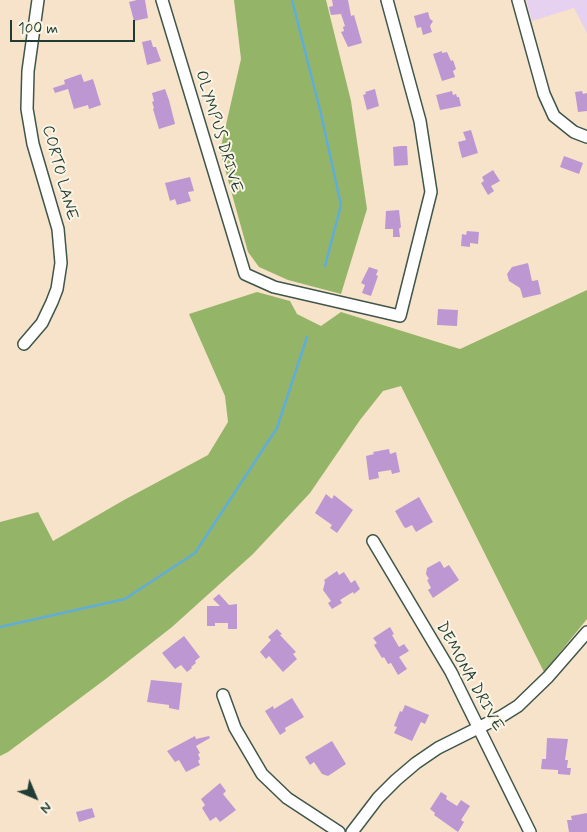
<!DOCTYPE html>
<html>
<head>
<meta charset="utf-8">
<style>
  body { margin:0 }
  #map { position:relative; width:587px; height:832px; overflow:hidden; background:#f7e3ca; font-family:Mynerve,sans-serif }
  canvas { display:block }
  .north { position:absolute; left:10px; top:772px; width:50px; height:50px; -webkit-text-stroke:4px #fcf5e5; paint-order:stroke; rotate:135deg; font-size:14px; font-weight:700; line-height:20px; text-align:center; color:#1f3d34 }
  .north::after { content:''; display:block; margin:auto; width:18px; height:22px; background:#1f3d34; clip-path:polygon(50% 0,100% 100%,50% 72%,0 100%) }
  .scale { position:absolute; left:10px; top:20px; width:125px; height:22px; box-sizing:border-box; border:2px solid #1f3d34; border-top:0; padding-left:6px; font-size:15px; line-height:18px; white-space:nowrap; color:#1f3d34; -webkit-text-stroke:4px #fcf5e5; paint-order:stroke }
</style>
</head>
<body>
<div id="map">
<canvas width="587" height="832"></canvas>
<div class="north">N</div>
<div class="scale">100 m</div>
</div>
<script>
const g = document.querySelector('canvas').getContext('2d');
g.lineJoin = 'round';
function fill(path, color) { g.fillStyle = color; g.fill(path, 'evenodd'); }
const poly = rows => new Path2D(rows.map(r => 'M' + r).join(''));
function strokePath(path, color, width, dash) { g.strokeStyle = color; g.lineWidth = width; g.lineCap = dash ? 'butt' : 'round'; g.setLineDash(dash || []); g.stroke(path); }
function drawText(font, color, halo, rows, align = 'center') {
  g.font = font + ' Mynerve,sans-serif'; g.lineWidth = 4; g.setLineDash([]); g.textBaseline = 'middle'; g.strokeStyle = halo; g.fillStyle = color; for (const [text, x, y, turn = 0] of rows) {
    g.save(); g.translate(x, y); g.rotate((+turn || 0) * Math.PI / 180); g.textAlign = isNaN(turn) ? turn : align; if (halo) g.strokeText(text, 0, 0); g.fillText(text, 0, 0); g.restore();
  }
}
fill(poly([
  [526,0,587,0,587,33,574,8,532,21]
]), '#e6d2f0');
fill(poly([
  [234,0,326,0,351,101,367,209,341,294,288,280,259,267,248,252,220,151,241,59],
  [587,290,587,619,544,672,401,386,383,391,360,420,310,493,253,554,172,627,107,678,8,752,0,756,0,522,38,512,53,541,124,500,208,455,228,422,225,396,189,314,257,292,290,301,297,314,321,326,341,312,460,349]
]), '#94b568');
strokePath(poly([
  [292,0,321,114,341,205,325,266],
  [0,627,125,599,195,553,277,428,307,337]
]), '#61adda', 2.5);
fill(poly([
  [137,0,145,0,148,18,134,21,129,2],
  [332,0,348,0,351,16,354,15,362,43,348,47,341,32,344,31,343,27,345,26,341,14,331,15,329,7,333,6],
  [428,12,430,19,433,21,430,26,432,32,423,35,421,27,417,28,414,16],
  [151,40,153,47,156,47,161,61,147,65,142,42],
  [442,51,442,53,447,52,451,61,453,60,456,69,453,71,455,77,442,81,433,54],
  [81,74,84,82,93,79,101,105,89,109,88,105,74,109,68,89,55,93,53,88,65,84,64,80],
  [165,89,169,100,175,124,159,129,153,109,154,108,152,102,154,101,152,93],
  [375,89,379,106,367,110,363,95,366,94,365,92],
  [452,91,453,95,456,94,457,97,459,97,461,106,440,110,436,95],
  [582,91,583,94,587,93,587,111,578,112,575,92],
  [471,130,478,153,462,158,458,142,466,140,463,132],
  [401,146,407,146,408,165,394,166,393,147],
  [564,156,583,163,579,174,560,167],
  [493,170,500,181,491,186,494,191,488,195,481,183,484,181,482,177],
  [190,177,194,191,188,192,191,201,177,205,175,199,170,201,165,183],
  [399,210,401,227,399,229,400,237,393,237,393,229,385,229,386,211],
  [467,231,479,232,478,244,470,243,470,247,461,246,462,234,466,235],
  [528,263,532,281,538,280,541,294,523,298,520,288,509,281,507,274,512,267],
  [369,267,378,270,376,275,378,276,371,296,362,293,365,285,361,283],
  [438,309,458,310,457,326,437,325],
  [389,449,390,454,396,452,400,472,392,474,391,470,378,472,379,478,369,480,366,456,374,454,373,452],
  [326,494,332,499,334,495,353,510,337,533,330,528,332,525,315,513],
  [419,497,433,522,416,532,412,525,406,528,404,527,395,511],
  [440,561,444,568,449,565,459,580,433,598,428,590,431,588,427,580,429,579,426,574,427,568],
  [337,571,339,575,344,572,351,583,355,580,360,589,354,594,353,592,340,600,342,603,332,609,328,603,331,601,323,590,325,582,324,580],
  [219,594,229,605,237,604,237,629,228,629,228,623,215,623,215,626,207,626,207,606,220,606,213,599],
  [390,627,394,634,392,635,399,647,404,644,409,651,399,657,407,669,398,675,391,663,388,664,384,657,382,658,374,645,377,643,373,638],
  [277,629,282,634,280,635,296,652,293,654,297,659,283,672,269,656,266,659,260,652,271,640,268,637],
  [184,636,200,657,195,661,196,663,191,667,192,668,187,672,181,665,175,669,162,653],
  [151,680,182,683,179,710,169,708,169,705,147,702],
  [292,698,304,717,285,728,286,731,280,735,265,711,273,706,274,709],
  [405,705,429,715,425,724,421,722,412,741,394,733,397,727,394,726,400,711,402,712],
  [195,736,196,739,209,736,210,738,196,746,200,753,198,754,200,759,198,761,200,765,186,772,179,760,175,762,167,751],
  [547,738,568,739,565,760,568,760,567,768,571,768,570,775,558,774,558,770,541,769,542,759,546,759],
  [332,741,346,764,328,776,322,774,314,762,310,765,305,757],
  [220,783,226,791,223,794,236,810,220,822,216,817,210,821,202,808,205,805,201,799],
  [441,792,447,796,446,799,457,806,461,800,470,806,461,820,464,822,458,832,434,815,435,813,430,809],
  [92,808,95,817,79,822,76,812],
  [587,813,587,832,569,832,567,820,572,820,571,816]
]), '#bd97d2');
const minor = poly([
  [162,0,245,274,274,287,400,316,431,192,420,121,387,0],
  [518,0,544,94,554,116,574,132,587,137],
  [24,344,42,323,52,302,57,289,61,263,58,229,33,144,27,109,28,71,38,0],
  [373,541,451,672,530,832],
  [223,695,235,728,262,774,287,798,339,832],
  [352,832,378,798,396,780,416,763,438,748,502,716,518,706,548,677,587,632]
]);
strokePath(minor, '#3f564a', 14);
strokePath(minor, '#fff', 11);
drawText('16px', '#1f3d34', '#fcf5e5', [
  ["OLYMPUS DRIVE",218,132,73],
  ["CORTO LANE",59,173,75],
  ["DEMONA DRIVE",469,677,61]
]);
</script>
</body>
</html>
